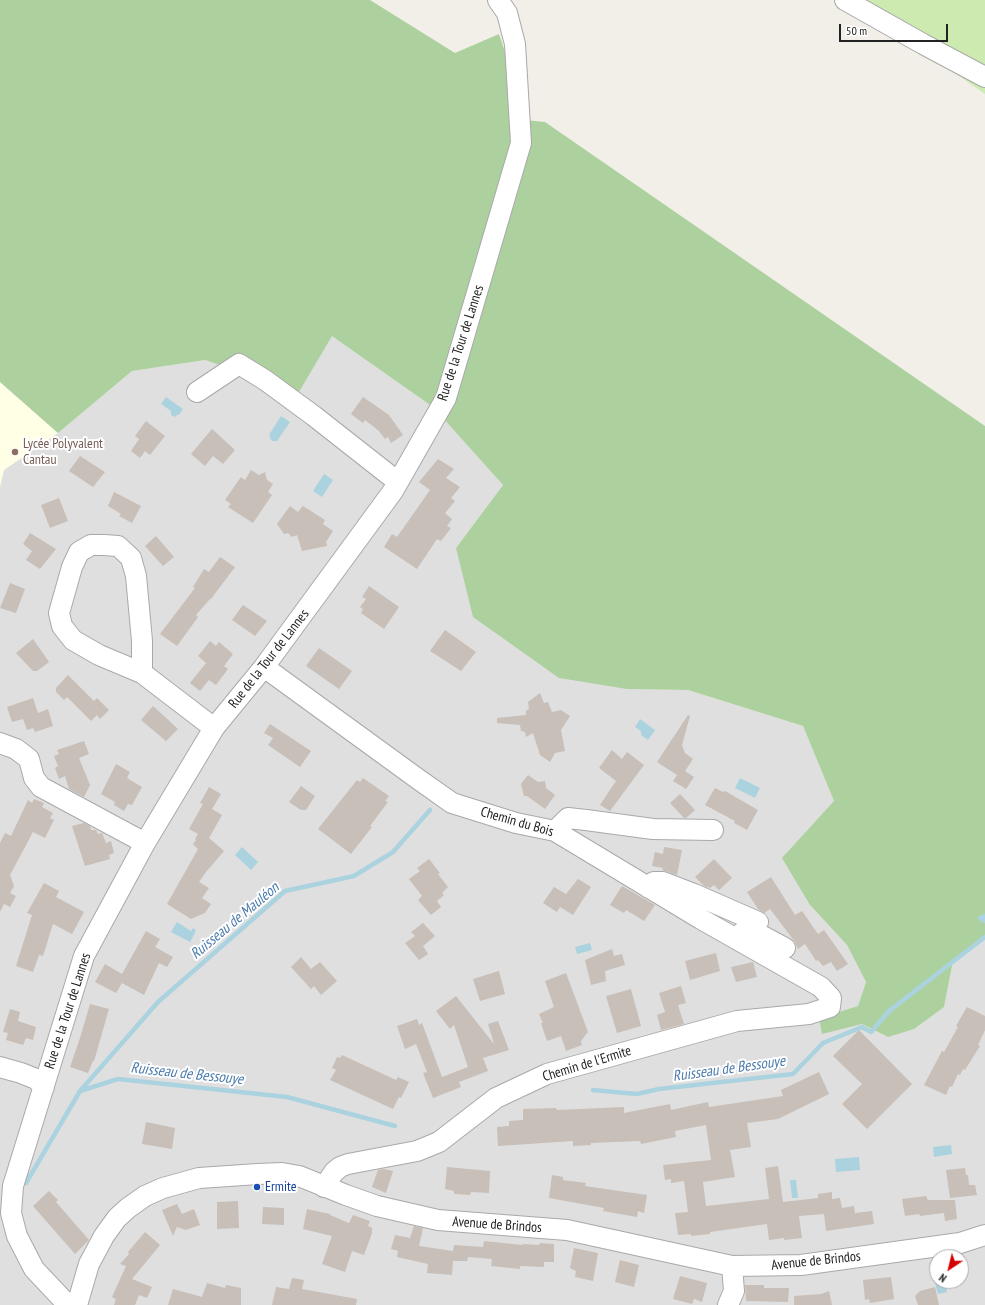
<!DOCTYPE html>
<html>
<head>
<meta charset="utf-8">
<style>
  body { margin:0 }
  #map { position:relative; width:985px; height:1305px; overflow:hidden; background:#f2efe9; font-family:"PT Sans Narrow",sans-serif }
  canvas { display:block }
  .north { position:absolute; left:929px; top:1249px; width:40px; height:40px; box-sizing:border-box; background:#fff; border:1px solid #a7a7a7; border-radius:50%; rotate:215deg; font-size:11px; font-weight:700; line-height:16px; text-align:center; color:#222 }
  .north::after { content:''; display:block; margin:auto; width:14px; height:18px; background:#d40000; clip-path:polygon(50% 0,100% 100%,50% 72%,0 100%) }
  .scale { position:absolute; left:839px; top:24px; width:109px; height:18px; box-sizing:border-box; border:2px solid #222; border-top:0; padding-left:5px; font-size:12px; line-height:14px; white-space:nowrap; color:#222; -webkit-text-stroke:3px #fff; paint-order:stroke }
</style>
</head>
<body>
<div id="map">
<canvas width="985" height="1305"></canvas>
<div class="north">N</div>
<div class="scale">50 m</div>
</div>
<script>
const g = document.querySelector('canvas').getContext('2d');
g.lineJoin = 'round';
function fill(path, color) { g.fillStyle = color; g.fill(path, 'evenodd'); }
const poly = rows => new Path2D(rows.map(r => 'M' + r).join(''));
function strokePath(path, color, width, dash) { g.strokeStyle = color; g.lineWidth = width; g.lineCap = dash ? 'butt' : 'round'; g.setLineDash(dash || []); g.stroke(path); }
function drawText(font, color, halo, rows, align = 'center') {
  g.font = font + ' "PT Sans Narrow",sans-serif'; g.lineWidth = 4; g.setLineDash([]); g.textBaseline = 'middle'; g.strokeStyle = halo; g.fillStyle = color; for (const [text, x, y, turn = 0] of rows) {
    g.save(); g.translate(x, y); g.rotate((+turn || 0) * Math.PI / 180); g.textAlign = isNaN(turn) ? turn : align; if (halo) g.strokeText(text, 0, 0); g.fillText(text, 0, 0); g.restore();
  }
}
fill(poly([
  [332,335,433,407,503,485,456,548,627,689,688,690,803,726,834,801,810,905,847,945,866,982,858,1006,820,1018,862,1024,888,1037,944,1007,953,961,985,939,985,1305,0,1305,0,382,58,433,132,371,205,360,299,392],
  [937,1257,961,1257,961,1281,937,1281]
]), '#e0dfdf');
fill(poly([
  [0,382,58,433,4,470,0,487]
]), '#ffffe5');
fill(poly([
  [847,0,985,0,985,74],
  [920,49,985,82,985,94]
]), '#cdebb0');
fill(poly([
  [0,0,370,0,455,53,499,34,512,73,515,119,545,122,985,426,985,939,953,961,944,1007,914,1029,888,1037,862,1024,822,1034,819,1018,858,1006,866,982,847,945,810,905,782,858,834,801,803,726,688,690,627,689,559,678,473,617,456,548,503,485,433,407,332,336,299,392,205,360,132,371,58,433,0,382]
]), '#add19e');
fill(poly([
  [166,397,183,409,179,415,177,415,175,417,171,415,171,411,161,404],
  [281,416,290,422,277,441,272,441,270,438,270,436,269,435],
  [324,474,333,480,322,497,313,491],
  [640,719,655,730,648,740,641,735,641,731,635,727],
  [740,778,760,788,755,798,735,788],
  [242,847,258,862,251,870,235,855],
  [177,922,191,931,193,928,196,930,195,932,195,933,190,942,171,932],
  [590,943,592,950,577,954,575,947],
  [951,1145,952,1154,934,1157,933,1147],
  [859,1157,860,1170,836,1172,835,1159],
  [790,1180,796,1180,798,1198,792,1198],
  [937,1268,937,1281,944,1281,947,1292,938,1294,931,1269]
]), '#aad3df');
strokePath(poly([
  [985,916,980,918,985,921],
  [593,1090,637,1094,659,1089,793,1074,823,1043,862,1027,871,1032,889,1011,985,937],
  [80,1091,158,1002,285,891,354,876,393,852,430,810],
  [26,1183,80,1091,118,1079,287,1097,395,1126]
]), '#aad3df', 4.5);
fill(poly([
  [363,397,389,415,403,435,391,443,388,437,385,439,379,431,365,420,363,423,351,414],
  [146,421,165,436,150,455,145,451,140,458,131,451,139,439,135,436],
  [212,429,235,450,223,464,213,456,205,466,191,454],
  [80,456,105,472,93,487,69,471],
  [438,459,454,469,446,478,460,487,451,498,455,501,445,513,452,519,447,526,451,528,441,541,437,539,417,569,384,547,392,534,397,537,430,490,419,482],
  [251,470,259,475,265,472,267,480,273,484,268,492,272,495,253,523,228,507,231,504,225,500,241,477,245,480],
  [114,492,141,506,132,523,119,516,121,514,108,506],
  [59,498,68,521,50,528,41,505],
  [290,506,298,512,303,506,325,520,323,524,333,531,326,542,327,546,302,551,297,535,292,537,288,533,284,534,277,524],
  [30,533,56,549,40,569,26,560,32,551,23,544],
  [156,536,174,557,163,566,145,546],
  [220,557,235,567,211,599,210,599,196,615,198,617,177,646,160,634,195,588,193,587,204,569,209,572],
  [10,583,25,589,16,613,0,608],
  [369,586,399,607,384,629,361,613,363,609,360,607,366,599,362,597],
  [243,605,267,621,255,636,232,620],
  [445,630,476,652,461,671,430,651],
  [33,639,49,662,37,671,33,671,16,653],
  [210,641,216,646,219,642,233,654,224,666,228,669,216,685,209,680,200,691,190,683,206,663,198,656],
  [319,648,352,671,339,689,306,666],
  [68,675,94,701,97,698,109,710,100,719,97,715,91,721,67,697,64,700,56,692,56,688],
  [540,693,544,703,548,702,552,712,561,710,570,716,561,730,565,751,555,753,550,762,540,755,533,733,526,737,525,732,521,731,520,725,497,723,497,718,526,715,526,711,529,709,528,702],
  [33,698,38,713,48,709,53,726,35,732,33,728,27,730,23,719,12,722,7,707],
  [153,706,178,729,166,741,141,720],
  [688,715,690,716,682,745,685,753,693,759,685,771,694,777,686,789,673,781,677,775,657,762],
  [270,724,311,751,300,767,268,745,273,738,264,733],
  [84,741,89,754,79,758,90,785,84,797,69,789,65,776,59,779,55,768,58,766,54,756,59,754,57,750],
  [612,750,622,759,627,752,644,765,610,811,600,805,616,781,599,768],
  [116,764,130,772,127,778,142,787,132,805,128,804,124,811,114,805,115,802,101,794],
  [528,775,538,782,545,781,546,788,555,795,545,809,527,796,524,796,521,784],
  [363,778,389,796,385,801,388,802,370,826,372,827,351,854,318,829,357,780,360,782],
  [301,786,315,796,306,810,301,810,289,802],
  [209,787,221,794,212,809,222,815,209,838,224,851,206,872,199,882,209,888,202,898,211,904,205,913,191,919,167,904,198,849,193,844,196,840,195,839,198,834,189,829,203,804,200,803],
  [715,788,723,792,725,791,758,810,747,830,734,823,735,821,705,805],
  [680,794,695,810,686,818,684,818,670,803],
  [34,799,44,803,42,807,53,813,50,818,54,820,45,838,33,832,10,875,14,886,10,893,16,896,10,907,4,904,0,912,0,843,5,833,11,836,28,800,32,803],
  [84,823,90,826,91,830,96,830,98,834,102,833,106,843,111,841,114,853,109,855,110,859,85,866,72,826],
  [664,847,682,850,677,875,662,870,663,868,652,866,655,852,663,854],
  [429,859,440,873,438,874,448,887,442,893,444,895,437,901,441,907,431,915,418,900,422,896,409,879,420,871,417,868],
  [714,859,732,878,719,890,714,885,710,888,704,886,695,877],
  [771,877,795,915,802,911,818,934,824,930,848,964,837,971,831,962,823,966,818,960,816,961,805,944,798,949,795,942,770,909,764,913,758,909,747,892],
  [578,879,591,887,573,915,560,907,557,912,543,903,554,887,566,894],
  [44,883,59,891,56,897,84,912,72,934,53,924,43,956,39,955,33,972,16,966,32,915,27,913],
  [622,886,655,905,644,921,626,910,624,913,610,905],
  [423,923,435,936,423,946,428,954,419,960,405,943,415,936,411,932],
  [146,931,160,939,155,947,173,957,167,967,159,963,144,995,122,983,116,993,95,982,105,964,122,974],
  [612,949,614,956,622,954,625,965,605,971,606,981,591,985,585,960],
  [716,953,720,971,690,980,685,961],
  [301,957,311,969,320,962,337,981,321,995,314,986,311,989,291,967],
  [753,962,757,977,736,982,731,967],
  [499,971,505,994,480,1001,473,979],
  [566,973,588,1032,581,1041,582,1045,566,1051,561,1036,547,1041,541,1023,543,1023,539,1014,554,1007,545,981],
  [681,986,686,1003,678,1005,684,1024,661,1030,657,1015,665,1012,659,993],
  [631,989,641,1026,617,1033,606,996],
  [456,996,494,1044,488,1024,498,1021,509,1050,483,1058,488,1071,459,1082,461,1087,433,1098,423,1073,427,1072,416,1044,405,1049,397,1026,417,1019,419,1025,422,1023,442,1077,468,1067,454,1025,450,1029,436,1011],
  [90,1004,109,1009,94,1061,93,1061,88,1073,70,1067,80,1038],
  [967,1007,985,1016,985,1030,978,1045,980,1046,965,1070,963,1069,960,1075,958,1074,952,1087,950,1086,946,1095,924,1085,942,1051,944,1052,958,1027,956,1026],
  [10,1009,20,1012,18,1021,36,1027,33,1040,26,1038,23,1045,6,1040,8,1033,3,1032],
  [859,1030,912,1084,867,1129,842,1104,862,1084,833,1056],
  [342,1055,396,1080,398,1077,409,1082,401,1098,399,1097,393,1109,330,1080,336,1070,332,1068,337,1057,340,1058],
  [819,1072,829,1094,778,1119,747,1123,751,1147,730,1150,735,1177,703,1182,706,1206,769,1199,765,1168,778,1166,783,1202,818,1198,818,1194,832,1192,832,1199,840,1198,842,1208,854,1206,855,1213,872,1211,874,1224,826,1231,824,1214,799,1216,802,1238,784,1240,784,1238,769,1240,767,1224,710,1232,710,1234,691,1236,691,1234,678,1235,675,1213,688,1212,684,1181,671,1183,671,1179,665,1180,663,1165,711,1160,706,1125,675,1131,676,1137,641,1144,640,1141,591,1143,591,1145,573,1146,573,1141,498,1146,497,1127,509,1126,509,1121,523,1120,523,1109,556,1108,557,1110,624,1107,624,1113,670,1104,671,1110,708,1102,709,1107,783,1096,781,1090],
  [146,1122,175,1128,172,1149,142,1144],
  [447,1167,490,1171,489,1193,471,1192,470,1195,454,1194,454,1191,445,1189],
  [965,1168,966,1175,968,1175,969,1185,975,1185,977,1195,950,1198,946,1170],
  [384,1169,393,1171,386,1193,372,1187,378,1170],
  [552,1175,563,1177,563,1180,586,1183,585,1186,647,1195,644,1213,638,1211,637,1217,603,1211,604,1208,549,1198],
  [49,1191,58,1200,56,1202,89,1240,75,1254,33,1206],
  [926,1196,928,1200,955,1200,957,1219,945,1221,944,1213,920,1216,919,1214,905,1216,902,1199],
  [238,1201,239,1228,217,1229,217,1202],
  [177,1204,182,1214,194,1209,200,1225,186,1230,177,1227,173,1236,162,1210],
  [263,1207,284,1208,284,1225,262,1224],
  [307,1209,330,1214,330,1215,349,1223,353,1215,370,1221,368,1226,372,1228,372,1233,364,1255,352,1251,345,1272,322,1264,332,1236,303,1229],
  [414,1226,423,1228,419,1246,453,1251,454,1245,483,1247,484,1241,523,1245,523,1244,539,1245,540,1243,554,1244,554,1262,544,1262,544,1267,520,1266,520,1269,491,1266,492,1259,468,1257,467,1261,453,1261,452,1275,427,1273,428,1264,397,1257,398,1251,391,1249,395,1235,410,1238],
  [145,1232,160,1245,132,1279,152,1287,147,1298,139,1295,135,1305,114,1305,116,1298,115,1299,112,1297,126,1266,120,1264,129,1254,128,1252],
  [574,1248,598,1253,593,1281,575,1277,576,1271,570,1268],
  [620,1260,639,1265,634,1287,615,1282],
  [680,1276,707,1283,702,1302,694,1299,692,1304,673,1299],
  [891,1277,894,1299,870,1303,869,1299,865,1300,863,1280],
  [292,1278,304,1280,302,1289,357,1299,356,1305,272,1305,276,1287,289,1289],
  [207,1283,225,1288,226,1285,241,1288,241,1305,168,1305,173,1289,202,1297],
  [745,1285,764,1285,764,1288,789,1288,788,1302,746,1301],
  [935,1287,939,1305,918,1305,915,1296,920,1291],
  [829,1291,832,1305,794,1305,794,1296,821,1294]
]), '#c7bfb8');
const minor = poly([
  [845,0,923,44,985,77],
  [197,392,239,364,265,380,314,416,398,482],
  [264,667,418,779,452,803,516,823,555,831,701,919,821,987,831,998,830,1007,809,1014,737,1021,547,1074,496,1098,439,1142,417,1151,348,1164,340,1167,334,1172,324,1187],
  [142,673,142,641,136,576,131,558,118,546,104,545,91,545,79,552,72,567,59,613,62,626,73,640,99,655,142,673,214,728],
  [0,743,16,749,29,759,34,778,41,787,145,843],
  [555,831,568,818,586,820,653,829,713,830],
  [649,888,654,882,663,882,694,894,758,922],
  [737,937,743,932,755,932,785,948],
  [0,1067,21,1073,36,1079,44,1087],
  [68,1305,34,1269,17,1236,11,1213,13,1186,84,956,145,843,214,728,264,667,393,491,446,398,521,143,515,44,507,13,498,0],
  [77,1305,89,1264,104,1236,117,1218,128,1208,145,1196,163,1188,199,1178,258,1174,282,1173,299,1176,346,1195,377,1206,438,1220,567,1230,732,1266,801,1265,960,1243,985,1235],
  [728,1305,734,1291,732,1266]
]);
strokePath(minor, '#a9a9a9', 22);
strokePath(minor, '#fff', 20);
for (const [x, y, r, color] of [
  [15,452,4,"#8d6e63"],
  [257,1187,4,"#1a4fb4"]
]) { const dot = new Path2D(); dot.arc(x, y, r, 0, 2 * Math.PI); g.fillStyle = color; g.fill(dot); strokePath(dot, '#fff', 1.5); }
drawText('14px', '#222', '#fff', [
  ["Rue de la Tour de Lannes",461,343,-72],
  ["Rue de la Tour de Lannes",269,659,-52],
  ["Chemin du Bois",517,822,16],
  ["Rue de la Tour de Lannes",68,1011,-72],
  ["Chemin de l'Ermite",587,1064,-17],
  ["Avenue de Brindos",497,1225,4],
  ["Avenue de Brindos",816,1261,-6]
]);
drawText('14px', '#785e54', '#fff', [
  ["Lycée Polyvalent",23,444],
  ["Cantau",23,460]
], 'left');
drawText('14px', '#164399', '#fff', [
  ["Ermite",265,1187]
], 'left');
drawText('italic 15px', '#4a7aab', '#fff', [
  ["Ruisseau de Mauléon",235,921,-40],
  ["Ruisseau de Bessouye",729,1069,-8],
  ["Ruisseau de Bessouye",187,1074,6]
]);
</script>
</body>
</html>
